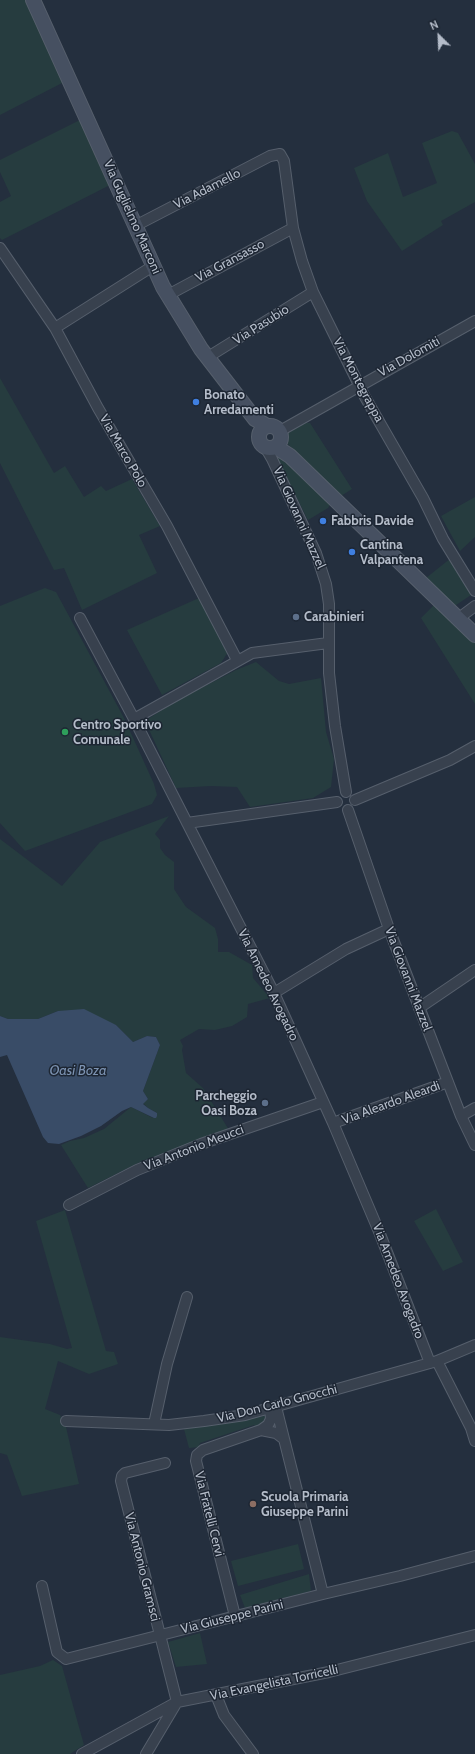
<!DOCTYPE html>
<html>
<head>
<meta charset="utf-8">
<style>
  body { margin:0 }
  #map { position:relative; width:475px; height:1754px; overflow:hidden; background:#242f3e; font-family:Cabin,sans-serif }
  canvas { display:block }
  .north { position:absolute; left:419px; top:16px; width:40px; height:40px; -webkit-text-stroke:3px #1d2633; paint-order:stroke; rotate:336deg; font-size:11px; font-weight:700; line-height:16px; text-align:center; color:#b4bcc9 }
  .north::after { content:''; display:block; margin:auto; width:14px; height:18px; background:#b4bcc9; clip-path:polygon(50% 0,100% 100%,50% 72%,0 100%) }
</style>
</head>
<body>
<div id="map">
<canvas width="475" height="1754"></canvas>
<div class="north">N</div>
</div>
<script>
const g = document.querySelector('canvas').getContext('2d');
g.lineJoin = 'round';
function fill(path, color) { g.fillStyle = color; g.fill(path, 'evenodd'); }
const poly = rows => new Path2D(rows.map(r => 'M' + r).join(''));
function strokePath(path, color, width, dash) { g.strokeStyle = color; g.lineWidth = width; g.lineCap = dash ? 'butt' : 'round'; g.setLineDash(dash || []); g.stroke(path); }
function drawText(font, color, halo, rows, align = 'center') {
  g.font = font + ' Cabin,sans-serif'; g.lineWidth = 3; g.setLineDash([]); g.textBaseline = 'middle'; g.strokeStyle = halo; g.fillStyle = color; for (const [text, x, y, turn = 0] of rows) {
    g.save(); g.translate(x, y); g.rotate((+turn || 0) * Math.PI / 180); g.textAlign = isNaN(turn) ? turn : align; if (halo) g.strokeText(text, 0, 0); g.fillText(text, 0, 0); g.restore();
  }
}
fill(poly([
  [0,0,27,0,64,82,0,115],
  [82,119,110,185,2,240,0,238,0,202,11,196,0,172,0,160],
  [452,131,458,133,475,164,475,202,441,221,443,225,402,251,367,201,354,168,388,153,403,197,437,183,422,143],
  [0,378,54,473,65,466,84,497,101,486,106,491,132,479,160,526,139,535,157,573,82,610,64,568,54,570,0,463],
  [306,423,310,423,352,489,341,496,312,470,285,441,284,435],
  [277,450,331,503,328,508,308,520,274,453],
  [475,497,475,537,460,551,441,516],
  [451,558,474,593,453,607,426,578],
  [45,588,56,592,124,718,154,784,157,795,152,804,25,851,0,823,0,606],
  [199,598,228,652,221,663,162,695,127,630],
  [436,603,475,643,475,704,421,618],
  [256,662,279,681,289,684,321,678,326,732,334,759,331,787,313,798,250,807,237,787,211,786,176,788,145,721,174,702,236,670],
  [169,816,155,834,160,840,160,848,165,855,174,862,174,889,186,907,215,928,218,939,218,952,229,952,252,965,253,978,270,998,248,1004,247,1017,232,1026,215,1030,199,1029,180,1040,183,1046,182,1050,186,1073,203,1088,229,1130,142,1161,88,1188,61,1145,70,1141,84,1138,104,1129,131,1107,153,1118,157,1113,148,1108,143,1103,148,1099,143,1091,160,1045,156,1037,147,1036,133,1042,116,1025,58,1011,38,1019,8,1019,0,1016,0,839,62,886,100,842],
  [436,1209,463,1262,443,1271,414,1221],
  [65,1210,106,1351,114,1352,118,1364,89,1374,58,1361,45,1409,60,1415,66,1427,79,1484,22,1496,7,1455,0,1453,0,1337,50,1344,67,1349,72,1348,36,1221],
  [264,1416,268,1417,268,1421,257,1428,254,1425,200,1443,199,1447,189,1448,184,1429],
  [298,1544,304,1569,238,1586,231,1561],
  [309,1574,311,1591,245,1608,240,1595],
  [200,1633,207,1664,176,1667,168,1642],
  [53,1660,62,1666,84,1745,70,1754,0,1754,0,1675,40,1666]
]), '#263c3f');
fill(poly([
  [84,1009,116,1025,133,1042,147,1036,156,1037,160,1045,143,1091,148,1099,143,1104,148,1108,157,1113,157,1116,156,1118,154,1118,131,1107,122,1111,101,1126,81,1136,59,1144,48,1143,43,1137,7,1055,0,1057,0,1016,8,1019,38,1019,58,1011]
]), '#394c67');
const street = poly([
  [135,226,270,156,280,154,284,161,293,228,302,261,313,292,365,397,423,498,443,539,475,591],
  [0,248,55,328,98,408,167,526,237,660],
  [168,295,293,228],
  [55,328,153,266],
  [208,357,313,292],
  [280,431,475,321],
  [265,447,272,459,316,553,326,584,329,604,329,673,335,726,346,792],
  [80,618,134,719,274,993,333,1123,380,1234,430,1363],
  [459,618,475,606],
  [134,719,252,653,328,643],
  [355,800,450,760,475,746],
  [348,810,389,929,461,1116,475,1145],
  [187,823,337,802],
  [274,993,346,949,389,929],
  [419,1008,475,970],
  [461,1116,475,1108],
  [333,1123,448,1082],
  [69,1205,137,1170,201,1144,323,1102],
  [437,1361,471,1428,475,1441],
  [276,1407,323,1594],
  [66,1421,169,1425,204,1421,245,1415,437,1361,475,1345],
  [154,1424,167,1364,187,1297],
  [261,1430,276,1433,284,1439],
  [165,1463,125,1473,122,1476,121,1481,177,1702],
  [42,1586,57,1652,66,1659,323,1594,400,1576,475,1556],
  [235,1616,196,1461,197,1455,203,1450,261,1430,268,1425,271,1419,270,1408],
  [216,1695,224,1715,253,1754],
  [82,1754,177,1702,329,1672,475,1635],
  [146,1754,177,1702]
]);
const secondary = poly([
  [33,0,163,287,201,349,255,419,267,426],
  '259 437a11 11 0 1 1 22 0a11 11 0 1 1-22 0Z',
  [276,447,290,456,475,635]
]);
strokePath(street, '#565f6c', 12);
strokePath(secondary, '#565f6c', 16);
strokePath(street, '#38414e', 10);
strokePath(secondary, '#465061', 14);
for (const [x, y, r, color] of [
  [196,402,4,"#3f7fe0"],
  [323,521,4,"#3f7fe0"],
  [352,552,4,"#3f7fe0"],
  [296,617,4,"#5c6f8a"],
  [65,732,4,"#2e9e5b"],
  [265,1103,4,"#5c6f8a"],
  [253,1504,4,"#8d6e63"]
]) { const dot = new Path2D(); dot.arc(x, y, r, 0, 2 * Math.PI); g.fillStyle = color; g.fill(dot); strokePath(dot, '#1d2633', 1.5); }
drawText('13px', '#b4bcc9', '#1d2633', [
  ["Via Adamello",207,189,-27],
  ["Via Guglielmo Marconi",132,217,66],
  ["Via Gransasso",230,261,-28],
  ["Via Pasubio",261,325,-32],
  ["Via Dolomiti",409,357,-29],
  ["Via Montegrappa",358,380,62],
  ["Via Marco Polo",123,451,60],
  ["Via Giovanni Mazzel",299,518,66],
  ["Via Giovanni Mazzel",408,979,69],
  ["Via Amedeo Avogadro",268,985,64],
  ["Via Aleardo Aleardi",391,1103,-20],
  ["Via Antonio Meucci",194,1148,-21],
  ["Via Amedeo Avogadro",398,1281,69],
  ["Via Don Carlo Gnocchi",277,1404,-14],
  ["Via Fratelli Cervi",209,1514,76],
  ["Via Antonio Gramsci",142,1567,76],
  ["Via Giuseppe Parini",232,1617,-14],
  ["Via Evangelista Torricelli",274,1683,-12]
]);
drawText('bold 13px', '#b4bcc9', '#1d2633', [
  ["Bonato",204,395],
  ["Arredamenti",204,410],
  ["Fabbris Davide",331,521],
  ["Cantina",360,545],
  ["Valpantena",360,560],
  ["Carabinieri",304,617],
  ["Centro Sportivo",73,725],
  ["Comunale",73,740],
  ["Parcheggio",257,1096,"right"],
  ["Oasi Boza",257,1111,"right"],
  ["Scuola Primaria",261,1497],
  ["Giuseppe Parini",261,1512]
], 'left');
drawText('italic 14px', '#7c92b1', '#1d2633', [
  ["Oasi Boza",78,1071]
]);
</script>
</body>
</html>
